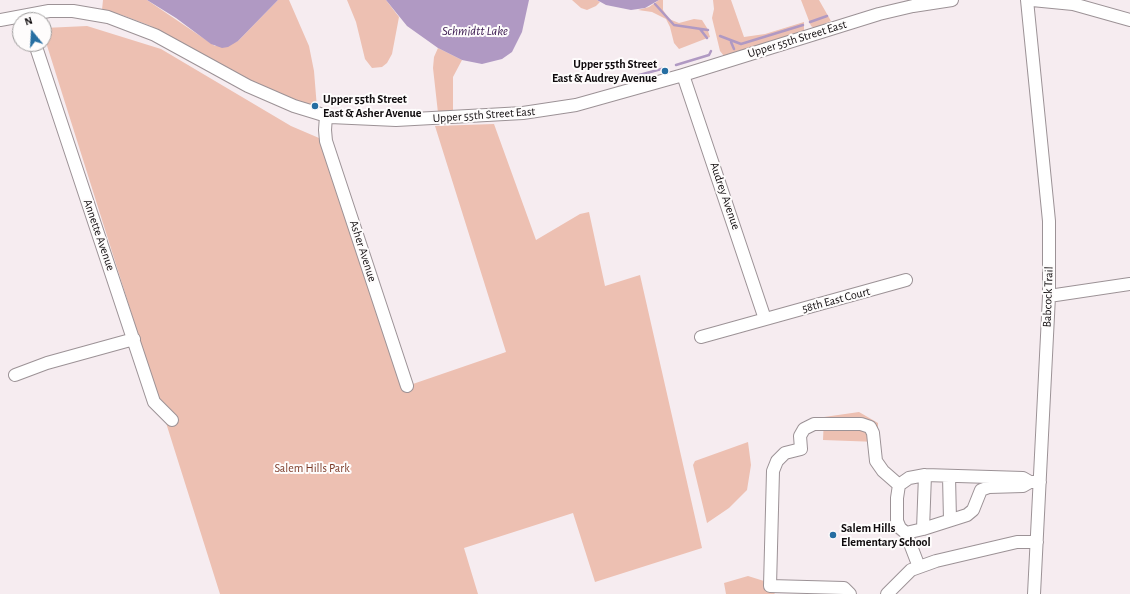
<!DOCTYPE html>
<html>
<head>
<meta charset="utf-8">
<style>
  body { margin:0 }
  #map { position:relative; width:1130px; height:594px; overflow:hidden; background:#f6ecf0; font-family:"Alegreya Sans",sans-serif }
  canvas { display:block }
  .north { position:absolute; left:12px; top:12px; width:40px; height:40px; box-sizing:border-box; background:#fefcfc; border:1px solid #9e9c9c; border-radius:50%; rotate:342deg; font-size:11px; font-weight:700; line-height:16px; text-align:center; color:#0f0b0d }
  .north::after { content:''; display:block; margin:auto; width:14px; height:18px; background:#266ea2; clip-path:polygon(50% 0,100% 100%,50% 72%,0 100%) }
</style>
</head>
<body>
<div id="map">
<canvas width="1130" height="594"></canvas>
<div class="north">N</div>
</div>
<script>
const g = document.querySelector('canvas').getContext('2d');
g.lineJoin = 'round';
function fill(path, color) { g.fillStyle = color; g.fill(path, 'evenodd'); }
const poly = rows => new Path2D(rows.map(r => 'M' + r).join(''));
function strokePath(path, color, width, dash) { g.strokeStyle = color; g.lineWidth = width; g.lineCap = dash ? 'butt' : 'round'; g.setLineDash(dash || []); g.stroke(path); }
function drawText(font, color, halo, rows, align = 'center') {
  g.font = font + ' "Alegreya Sans",sans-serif'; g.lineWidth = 4; g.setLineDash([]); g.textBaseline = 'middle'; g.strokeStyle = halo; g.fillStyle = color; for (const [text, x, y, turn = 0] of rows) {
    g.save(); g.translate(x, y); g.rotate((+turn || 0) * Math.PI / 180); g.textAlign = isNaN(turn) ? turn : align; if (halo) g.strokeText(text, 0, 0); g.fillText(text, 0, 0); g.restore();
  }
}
fill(poly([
  [103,0,147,0,215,46,238,41,278,0,289,0,309,46,314,71,317,108,259,85,151,26,122,15,102,10],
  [347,0,386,0,399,17,392,54,387,63,382,67,372,68,365,59,356,22],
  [572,0,597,0,600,2,596,6,587,10,581,8],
  [659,0,663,0,663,10,669,19,679,23,694,19,702,20,707,28,710,37,679,49,674,43,670,27,666,19,652,12,638,10,649,7],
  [713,0,731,0,744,37,765,34,804,22,804,31,724,56,720,51,712,18,714,9],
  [801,0,819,0,831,21,814,28,811,26],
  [87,26,161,49,291,126,326,141,407,386,506,352,435,126,494,124,536,240,580,214,589,212,605,286,640,275,702,548,595,582,573,513,464,548,478,594,220,594,44,36,44,28],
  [438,48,462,60,453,77,453,112,438,113,433,68,434,57],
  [859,412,878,423,878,442,823,440,824,417],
  [748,442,751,465,747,490,729,508,707,523,693,465,695,461],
  [748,576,764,581,775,594,726,594,724,583]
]), '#edc0b2');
fill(poly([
  [147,0,278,0,238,41,228,47,222,48,211,44,176,18],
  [386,0,529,0,522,32,512,52,502,59,482,64,462,60,438,48,407,26],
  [597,0,659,0,645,8,631,10,606,5]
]), '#b099c3');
strokePath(poly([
  [655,4,674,25,708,30],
  [810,22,827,16],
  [700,29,707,38],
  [720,36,741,44,803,25],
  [731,42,734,49],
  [676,65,709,55,711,51],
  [621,80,665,68]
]), '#b099c3', 2.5);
const minor = poly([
  [1027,0,1049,221,1049,296,1034,594],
  [1032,0,1073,4,1130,20],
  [0,20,49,11,73,11,108,17,155,35,248,86,294,106,330,117,396,120,523,113,576,105,683,75,879,14,913,6,952,0],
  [35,44,154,402,172,420],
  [683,75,765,319],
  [326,116,325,130,326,141,407,386],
  [1049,296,1130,284],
  [701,337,906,280],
  [15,375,47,363,134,339],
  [949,476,950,520],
  [1030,482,1023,486,989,487,981,490,973,510,967,515,923,529,906,533,900,528,897,521,897,498,899,485,909,478,925,475,1023,478,1030,482,1040,482],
  [923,529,925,475],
  [906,533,919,567],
  [850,594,844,588,770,586,773,471,777,461,785,453,801,449,800,436,804,429,814,424,861,424,870,427,873,433,876,461,883,471,899,485],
  [887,594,911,570,936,561,1017,542,1037,542]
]);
strokePath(minor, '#9c9296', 14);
strokePath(minor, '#fff', 12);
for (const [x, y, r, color] of [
  [665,71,4,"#266ea2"],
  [315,106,4,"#266ea2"],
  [833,535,4,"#266ea2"]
]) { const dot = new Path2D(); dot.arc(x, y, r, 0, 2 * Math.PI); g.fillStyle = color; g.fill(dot); strokePath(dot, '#fefcfc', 1.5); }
drawText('12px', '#0f0b0d', '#fefcfc', [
  ["Upper 55th Street East",797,39,-17],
  ["Upper 55th Street East",484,115,-4],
  ["Audrey Avenue",725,196,71],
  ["Annette Avenue",99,235,71],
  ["Asher Avenue",363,251,72],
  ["Babcock Trail",1048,297,-88],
  ["58th East Court",836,300,-15]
]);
drawText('bold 12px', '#0f0b0d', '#fefcfc', [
  ["Upper 55th Street",657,64,"right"],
  ["East & Audrey Avenue",657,78,"right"],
  ["Upper 55th Street",323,99],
  ["East & Asher Avenue",323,113],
  ["Salem Hills",841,528],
  ["Elementary School",841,542]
], 'left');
drawText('12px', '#7b3a27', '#fefcfc', [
  ["Salem Hills Park",312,468]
]);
drawText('italic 13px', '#402055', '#fefcfc', [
  ["Schmidtt Lake",475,31]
]);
</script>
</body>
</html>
